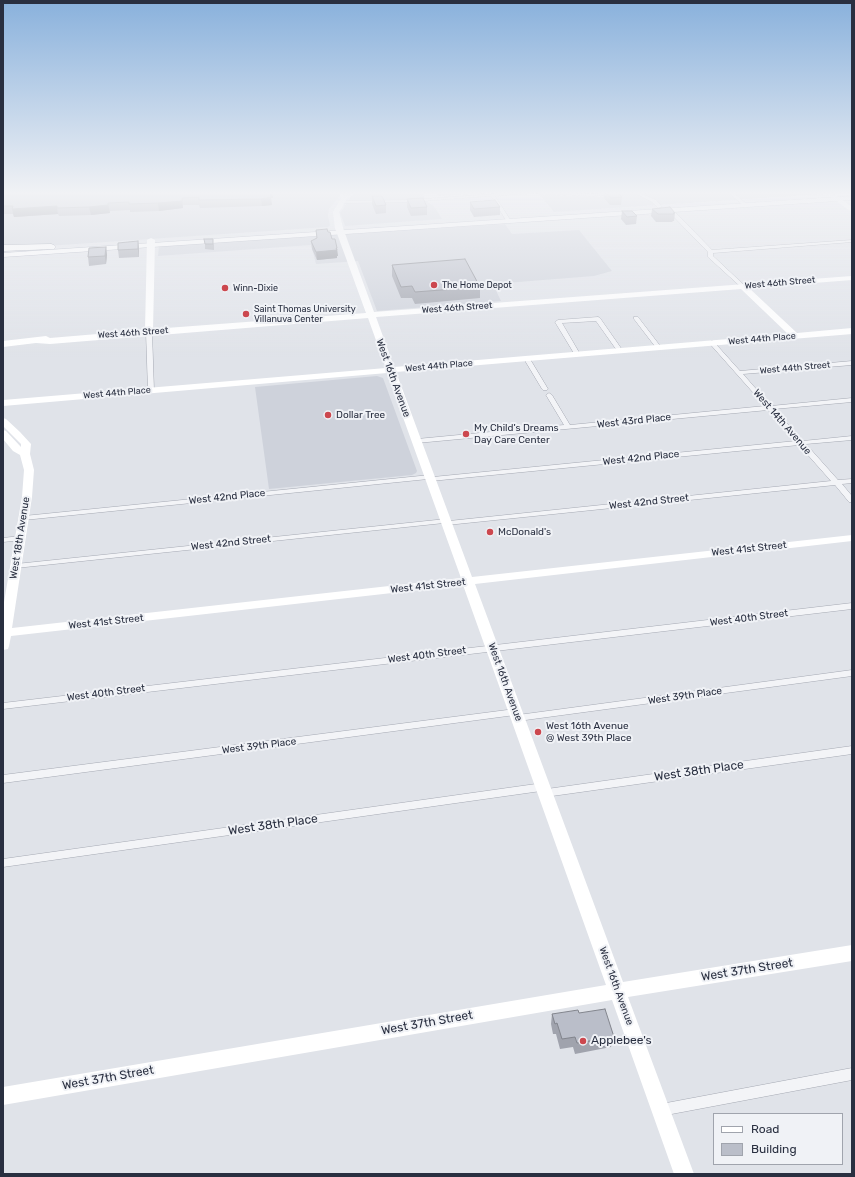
<!DOCTYPE html>
<html>
<head>
<meta charset="utf-8">
<style>
  body { margin:0 }
  #map { position:relative; width:855px; height:1177px; overflow:hidden; background:#e0e3e9; font-family:Rubik,sans-serif }
  canvas { display:block }
  .frame { position:absolute; inset:0; border:4px solid #292f40; pointer-events:none }
  .legend { position:absolute; left:713px; top:1113px; width:130px; height:52px; box-sizing:border-box; background:#f0f2f6; border:1px solid #a0a4ad; margin:0; padding:5px 7px; list-style:none; font-size:12px; color:#292f40 }
  .legend li { display:flex; align-items:center; gap:8px; height:20px }
  .legend b { width:20px; border:1px solid #a0a4ad }
</style>
</head>
<body>
<div id="map">
<canvas width="855" height="1177"></canvas>
<div class="frame"></div>
<ul class="legend">
<li><b style="height:5px;background:#fff"></b>Road</li>
<li><b style="height:11px;background:#babec9"></b>Building</li>
</ul>
</div>
<script>
const g = document.querySelector('canvas').getContext('2d');
g.lineJoin = 'round';
function fill(path, color) { g.fillStyle = color; g.fill(path, 'evenodd'); }
const poly = rows => new Path2D(rows.map(r => 'M' + r).join(''));
function strokePath(path, color, width, dash) { g.strokeStyle = color; g.lineWidth = width; g.lineCap = dash ? 'butt' : 'round'; g.setLineDash(dash || []); g.stroke(path); }
function drawText(font, color, halo, rows, align = 'center') {
  g.font = font + ' Rubik,sans-serif'; g.lineWidth = 4; g.setLineDash([]); g.textBaseline = 'middle'; g.strokeStyle = halo; g.fillStyle = color; for (const [text, x, y, turn = 0] of rows) {
    g.save(); g.translate(x, y); g.rotate((+turn || 0) * Math.PI / 180); g.textAlign = isNaN(turn) ? turn : align; if (halo) g.strokeText(text, 0, 0); g.fillText(text, 0, 0); g.restore();
  }
}
fill(poly([
  [3,192,341,192,340,196,329,209,328,216,330,225,328,227,3,249],
  [354,192,422,192,426,201,434,206,442,219,345,226,340,213],
  [436,192,512,192,439,196],
  [665,192,821,192,824,194,554,212,539,194,595,197],
  [505,224,512,234,579,230,612,271,594,276,493,284,501,301,377,311,358,261,316,264,311,245,158,256,159,246],
  [377,376,383,378,417,471,416,473,412,475,269,489,255,387]
]), '#ced2db');
const street = poly([
  [519,192,590,194,649,192,642,194,656,200,662,207,658,208,652,202,637,194,590,196,535,193,495,196,511,221,509,222,507,222,491,196,409,202,342,203,340,202,342,201,409,200,519,192],
  [728,192,732,192,748,205,744,206,728,192],
  [668,209,672,209,712,250,852,240,852,242,713,253,713,256,744,285,745,286,742,288,708,257,708,252,668,211,668,209],
  [598,317,600,318,623,351,618,352,596,321,562,323,580,354,575,355,555,322,558,320,598,317],
  [634,317,638,317,661,347,661,349,657,349,634,319,634,317],
  [149,330,152,332,154,391,151,393,148,391,146,332,149,330],
  [712,341,714,342,740,371,852,361,852,365,743,374,771,406,852,398,852,402,774,409,803,441,852,436,852,440,806,444,838,480,852,479,852,483,842,484,852,496,852,502,849,502,835,485,447,525,444,523,16,568,12,566,16,564,446,519,449,521,831,481,799,445,431,481,428,479,24,520,20,518,24,516,430,475,433,477,796,441,768,410,417,443,414,441,417,439,564,425,546,395,549,393,552,395,570,425,765,406,710,344,710,342,712,341],
  [527,357,530,359,548,389,547,390,543,390,542,389,524,359,527,357],
  [20,536,23,536,24,538,23,540,3,542,3,538,20,536],
  [852,603,852,609,3,709,3,703,852,603],
  [852,670,852,676,518,721,515,720,513,718,515,716,518,715,852,670],
  [515,709,518,710,520,712,518,714,515,715,3,783,3,775,515,709],
  [852,746,852,754,545,797,542,796,540,793,541,791,3,867,3,859,543,783,546,784,548,787,547,789,852,746],
  [852,1068,852,1080,661,1116,656,1115,655,1110,656,1105,661,1104,852,1068]
]);
const primary = poly([
  [852,196,852,200,3,257,3,253,852,196]
]);
const highway = poly([
  [51,244,54,245,56,247,54,249,3,251,3,245,51,244]
]);
strokePath(street, '#a5a9b3', 1);
strokePath(primary, '#a0a6b5', 1);
strokePath(highway, '#888f9f', 1);
fill(street, '#f3f4f7');
fill(poly([
  [345,192,351,192,339,212,343,228,374,312,852,276,852,280,749,288,797,333,852,328,852,334,396,372,472,577,852,535,852,541,475,584,623,982,852,945,852,961,628,997,694,1174,674,1174,612,1000,3,1105,3,1087,606,985,463,585,11,636,9,646,8,649,3,650,3,608,22,497,24,470,20,455,13,451,3,439,3,430,6,431,21,447,21,444,3,426,3,418,6,419,20,432,31,444,30,454,34,470,32,497,12,628,461,578,387,373,3,406,3,400,386,368,368,318,50,344,36,343,3,347,3,341,46,336,50,338,145,330,147,240,151,238,155,240,153,329,366,313,335,228,333,212,345,192],
  [741,289,788,334,394,367,376,317,741,289],
  [824,192,831,192,852,207,852,212,824,192]
]), '#fff');
fill(primary, '#fff');
fill(highway, '#fff');
fill(poly([
  [3,192,272,192,273,198,271,198,272,205,262,206,200,208,199,205,183,205,183,208,159,211,130,212,130,210,110,211,110,213,91,215,59,216,58,214,14,217,13,214,3,214],
  [605,192,617,192,622,197,621,205,610,205,604,198],
  [372,196,386,205,386,213,376,214,372,204],
  [407,199,427,207,427,215,411,216,407,207],
  [470,202,500,207,500,215,474,217,470,210],
  [652,209,675,213,674,221,673,221,672,222,656,222,651,216],
  [622,211,637,216,636,224,626,225,621,219],
  [316,230,328,232,332,239,338,256,337,256,337,258,317,260,312,249,311,241,317,239],
  [138,241,139,250,139,257,119,258,118,250],
  [205,244,214,244,214,250,205,249],
  [106,247,107,255,106,264,89,266,88,257],
  [392,265,480,287,480,298,415,304,412,298,401,298,392,276],
  [579,1013,614,1037,611,1047,575,1054,573,1047,560,1049,556,1034,553,1034,551,1024,552,1014]
]), '#a0a3ad');
fill(poly([
  [270,192,272,192,273,198,271,198,272,205,262,206,261,199],
  [182,198,183,208,159,211,158,203],
  [108,203,110,213,91,215,89,207],
  [57,206,57,208,58,214,14,217,12,209],
  [138,241,139,250,139,257,138,249],
  [106,247,107,255,106,264,105,256],
  [337,248,338,256,337,256,337,258,317,260,316,252]
]), '#82858d');
const building = poly([
  [3,192,270,192,271,197,261,199,199,200,199,197,182,198,182,201,158,203,129,204,129,202,108,203,108,205,89,207,57,208,57,206,12,209,13,206,3,206,3,192],
  [606,192,617,192,622,197,611,198,606,192],
  [372,196,382,196,386,205,376,206,372,196],
  [423,198,427,207,411,208,407,199,423,198],
  [495,200,500,207,474,209,470,202,495,200],
  [670,207,675,213,673,213,674,214,658,214,652,209,670,207],
  [622,211,632,211,637,216,627,217,622,211],
  [327,229,328,232,330,232,332,239,335,239,337,248,336,248,337,250,316,252,311,241,317,238,316,230,327,229],
  [204,239,213,239,213,244,205,244,204,239],
  [138,241,138,249,118,250,118,243,138,241],
  [106,247,105,256,88,257,89,248,106,247],
  [465,259,480,287,415,292,412,286,401,287,392,265,465,259],
  [605,1009,614,1037,577,1043,575,1037,562,1039,557,1023,555,1024,552,1014,578,1010,579,1013,605,1009]
]);
fill(building, '#babec9');
strokePath(building, '#82858d', 1);
const sky = g.createLinearGradient(0, 0, 0, 357);
sky.addColorStop(0, '#89b1dc');
sky.addColorStop(0.54, '#f1f2f5');
sky.addColorStop(1, '#f1f2f500');
g.fillStyle = sky;
g.fillRect(0, 0, 855, 357);
for (const [x, y, r, color] of [
  [434,285,4,"#cc474e"],
  [225,288,4,"#cc474e"],
  [246,314,4,"#cc474e"],
  [328,415,4,"#cc474e"],
  [466,434,4,"#cc474e"],
  [490,532,4,"#cc474e"],
  [538,732,4,"#cc474e"],
  [583,1041,4,"#cc474e"]
]) { const dot = new Path2D(); dot.arc(x, y, r, 0, 2 * Math.PI); g.fillStyle = color; g.fill(dot); strokePath(dot, '#f0f2f6', 1.5); }
drawText('9px', '#292f40', '#f0f2f6', [
  ["West 46th Street",780,283,-5],
  ["West 46th Street",457,308,-4],
  ["West 46th Street",133,333,-4],
  ["West 44th Place",762,339,-5],
  ["West 44th Place",439,366,-5],
  ["West 44th Street",795,368,-5],
  ["West 44th Place",117,393,-5]
]);
drawText('9px', '#292f40', '#f0f2f6', [
  ["The Home Depot",442,285],
  ["Winn-Dixie",233,288],
  ["Saint Thomas University",254,309],
  ["Villanuva Center",254,319]
], 'left');
drawText('10px', '#292f40', '#f0f2f6', [
  ["West 16th Avenue",393,378,70],
  ["West 43rd Place",634,421,-6],
  ["West 14th Avenue",782,422,49],
  ["West 42nd Place",641,458,-6],
  ["West 42nd Place",227,497,-6],
  ["West 42nd Street",649,502,-6],
  ["West 18th Avenue",20,538,-81],
  ["West 42nd Street",231,543,-6],
  ["West 41st Street",749,549,-6],
  ["West 41st Street",428,586,-6],
  ["West 40th Street",749,618,-7],
  ["West 41st Street",106,622,-6],
  ["West 40th Street",427,655,-7],
  ["West 16th Avenue",505,682,70],
  ["West 40th Street",106,693,-7],
  ["West 39th Place",685,696,-8],
  ["West 39th Place",259,746,-7],
  ["West 16th Avenue",616,986,70]
]);
drawText('10px', '#292f40', '#f0f2f6', [
  ["Dollar Tree",336,415],
  ["My Child's Dreams",474,428],
  ["Day Care Center",474,440],
  ["McDonald's",498,532],
  ["West 16th Avenue",546,726],
  ["@ West 39th Place",546,738]
], 'left');
drawText('12px', '#292f40', '#f0f2f6', [
  ["West 38th Place",699,771,-8],
  ["West 38th Place",273,825,-8],
  ["West 37th Street",747,970,-9],
  ["West 37th Street",427,1023,-10],
  ["West 37th Street",108,1078,-10]
]);
drawText('12px', '#292f40', '#f0f2f6', [
  ["Applebee's",591,1041]
], 'left');
</script>
</body>
</html>
